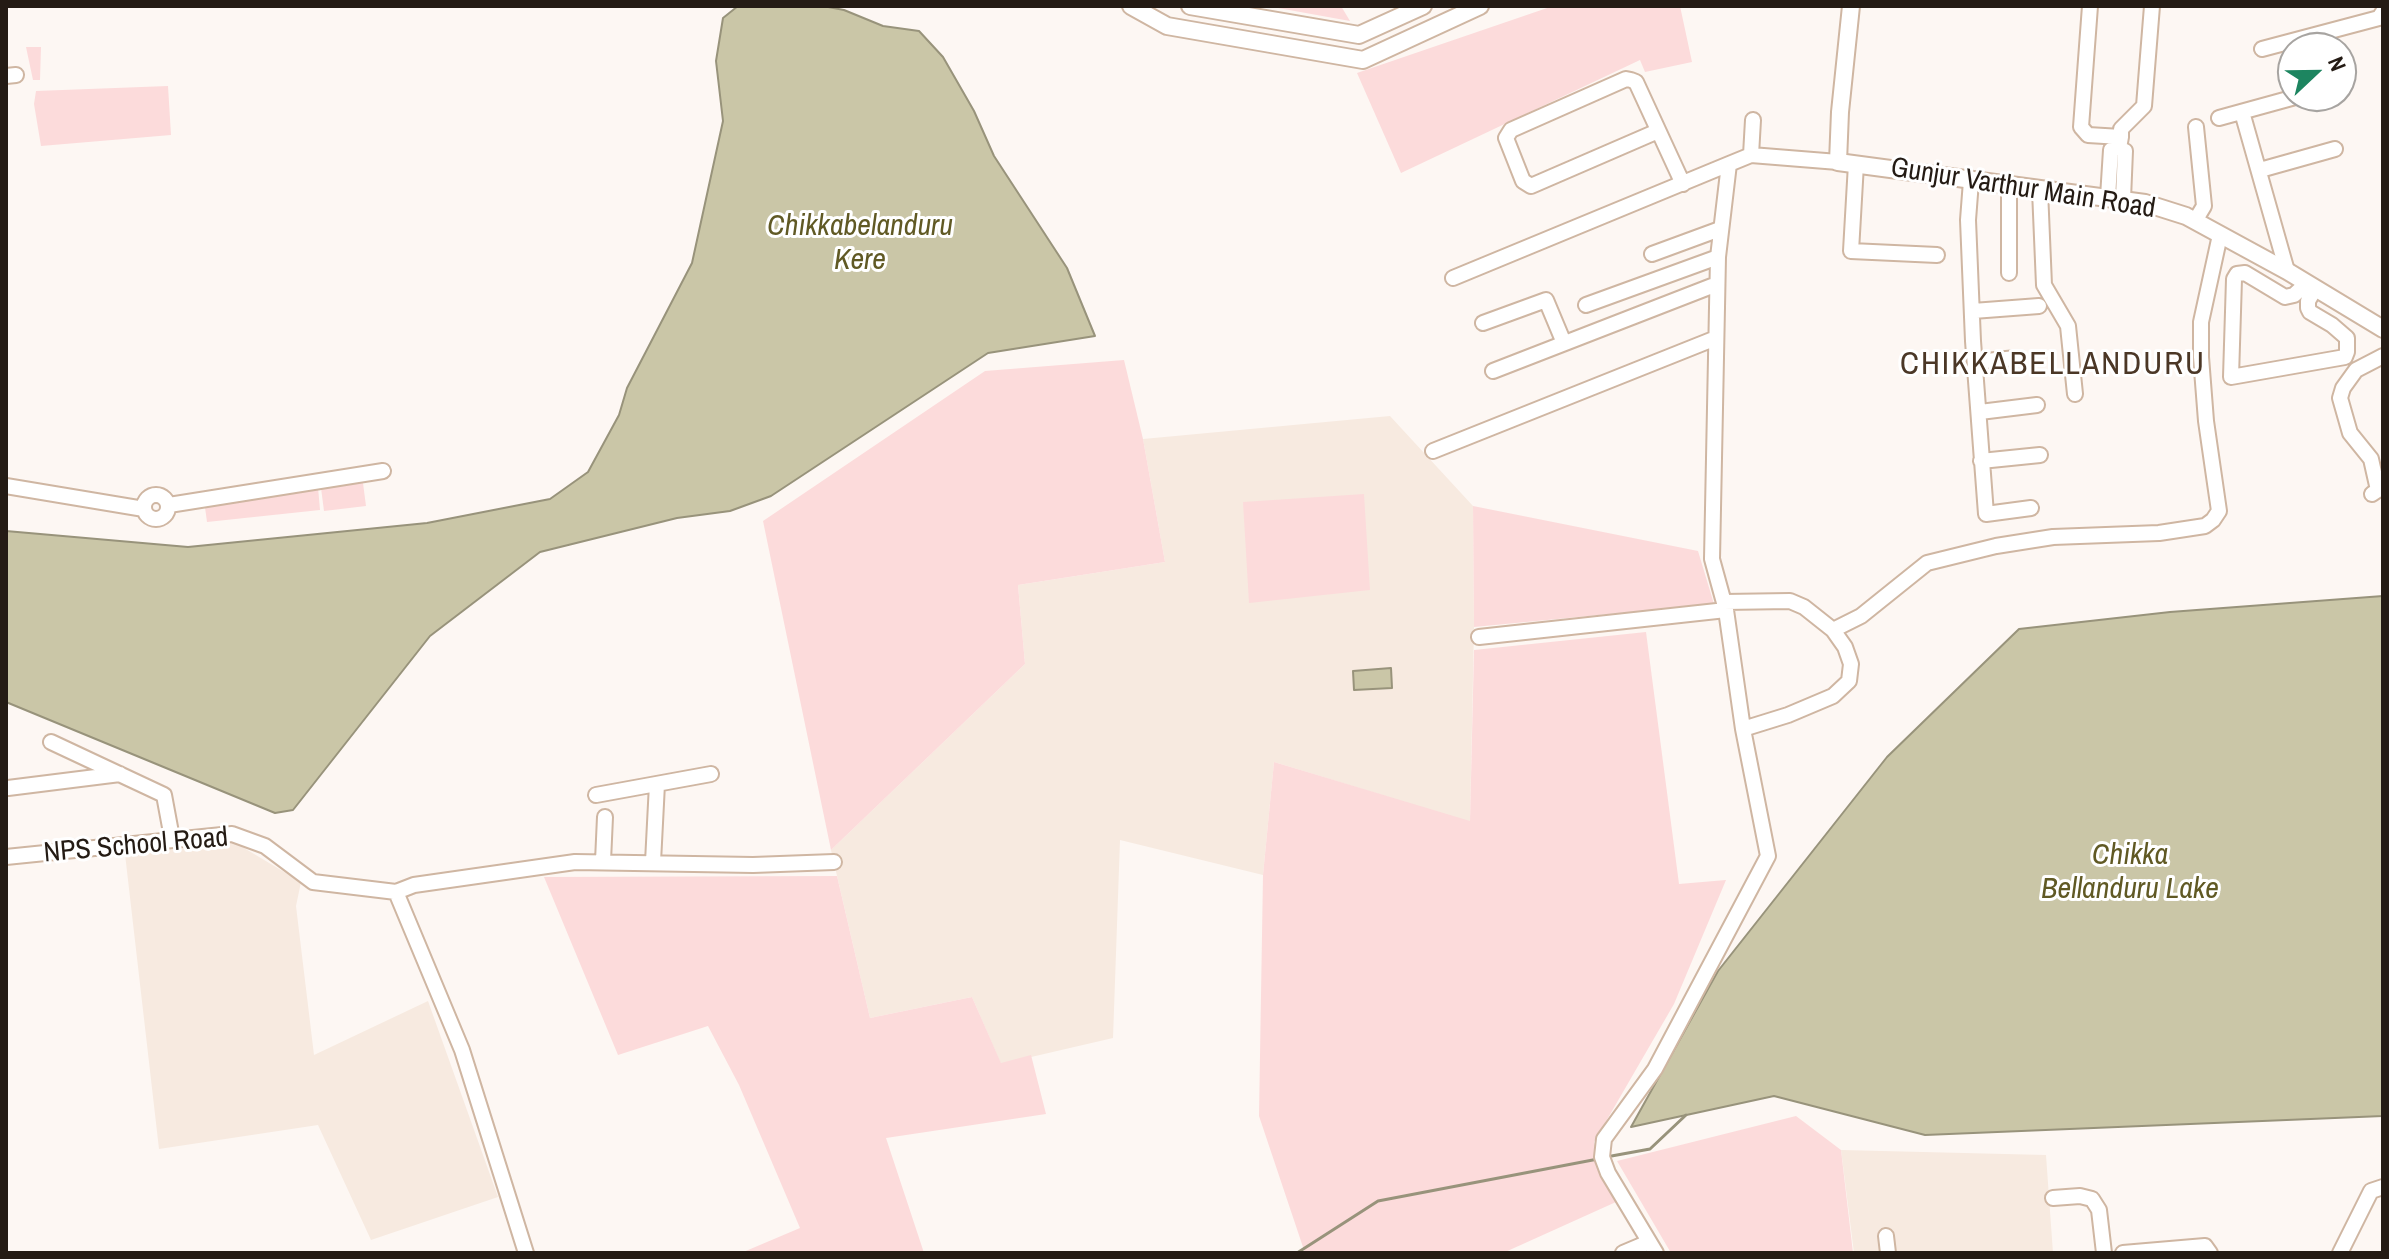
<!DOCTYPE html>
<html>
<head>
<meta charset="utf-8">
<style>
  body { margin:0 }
  #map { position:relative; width:2389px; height:1259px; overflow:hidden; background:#fdf7f3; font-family:"Archivo Narrow",sans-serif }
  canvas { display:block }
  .frame { position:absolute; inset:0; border:8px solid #241b14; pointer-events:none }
  .north { position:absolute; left:2277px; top:32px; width:80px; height:80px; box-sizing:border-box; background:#fff; border:2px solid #a7a4a1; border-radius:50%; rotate:68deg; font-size:22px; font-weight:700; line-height:32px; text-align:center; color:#241b14 }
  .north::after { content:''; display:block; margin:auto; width:28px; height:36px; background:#1d8560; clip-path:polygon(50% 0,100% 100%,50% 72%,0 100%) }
</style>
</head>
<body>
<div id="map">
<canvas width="2389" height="1259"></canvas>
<div class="frame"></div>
<div class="north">N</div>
</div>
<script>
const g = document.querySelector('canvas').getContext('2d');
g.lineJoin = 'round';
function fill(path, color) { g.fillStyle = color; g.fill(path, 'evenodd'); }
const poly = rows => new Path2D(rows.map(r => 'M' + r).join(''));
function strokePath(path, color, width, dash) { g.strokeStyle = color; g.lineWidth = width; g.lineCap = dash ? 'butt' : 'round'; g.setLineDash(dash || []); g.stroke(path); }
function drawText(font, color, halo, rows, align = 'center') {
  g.font = font + ' "Archivo Narrow",sans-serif'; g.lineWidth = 6; g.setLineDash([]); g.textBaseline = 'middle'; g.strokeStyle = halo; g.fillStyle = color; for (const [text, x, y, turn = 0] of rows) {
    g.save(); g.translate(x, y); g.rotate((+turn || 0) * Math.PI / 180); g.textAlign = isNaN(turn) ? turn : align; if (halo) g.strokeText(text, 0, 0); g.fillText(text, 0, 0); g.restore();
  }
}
fill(poly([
  [1390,416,1473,506,1474,627,1470,822,1274,762,1263,875,1120,840,1113,1038,1001,1064,972,997,870,1018,831,850,1025,664,1018,585,1165,562,1143,439],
  [234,842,301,882,296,906,314,1055,428,1001,498,1197,371,1240,318,1125,159,1149,125,854],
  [1841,1150,2046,1155,2053,1253,1854,1253]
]), '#f7eae0');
fill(poly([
  [1267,6,1341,6,1350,21],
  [1553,6,1680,6,1692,62,1645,72,1640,60,1401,173,1357,73],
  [26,47,41,47,40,80,33,80],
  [168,86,171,135,41,146,34,104,36,91],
  [1124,360,1143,439,1165,562,1018,585,1025,664,831,850,763,521,985,371],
  [363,483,366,506,324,511,321,488],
  [318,487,320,510,207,522,204,500],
  [1364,494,1370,590,1249,603,1243,502],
  [1473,506,1698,551,1714,604,1474,627],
  [1646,632,1679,884,1726,880,1674,1004,1594,1142,1607,1186,1616,1202,1503,1253,1305,1253,1259,1116,1263,875,1274,762,1470,821,1474,650],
  [837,876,870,1018,972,997,1001,1063,1031,1055,1046,1114,886,1138,924,1253,741,1253,800,1228,739,1085,708,1026,618,1055,544,877],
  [1796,1116,1841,1150,1853,1253,1671,1253,1617,1161]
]), '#fcdbdb');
const water = poly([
  [738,6,823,6,844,10,883,26,919,31,943,57,974,111,994,156,1067,268,1095,336,988,353,771,496,730,511,677,518,540,552,430,636,293,810,275,813,6,702,6,531,188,547,427,523,550,499,588,472,619,415,627,388,692,263,723,121,716,61,723,18,738,6],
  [2383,596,2383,1116,1925,1135,1774,1096,1631,1127,1718,971,1887,757,2019,629,2170,612,2383,596],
  [1391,668,1392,688,1354,690,1353,671,1391,668]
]);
fill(water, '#cac6a7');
strokePath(water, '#98937b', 2);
strokePath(poly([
  [1606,1157,1650,1149,1686,1115],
  [1297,1253,1378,1201,1598,1159]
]), '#98937b', 3);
const minor = poly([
  [2090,6,2081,127,2088,135,2121,137,2121,129,2144,106,2152,6],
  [2262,49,2379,18,2383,12],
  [6,76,16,75],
  [2242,112,2287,271],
  [2219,118,2299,96],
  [1658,131,1531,186,1523,181,1506,138,1511,130,1626,79,1631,80,1636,82,1683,184],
  [2121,137,2119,148,2125,151,2123,199],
  [1751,155,1753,120],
  [1856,164,1851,251,1937,255],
  [2260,170,2335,149],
  [1971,181,1968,220,1973,341,1986,514,2031,508],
  [2009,185,2009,273],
  [2040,190,2044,285,2068,326,2075,394],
  [2108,197,2111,150,2119,148],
  [2195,221,2204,206,2196,127],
  [1652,254,1720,229],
  [1453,278,1729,164],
  [2306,284,2294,295,2285,297,2245,273,2237,274,2234,279,2231,377,2345,357,2347,352,2347,338,2332,325,2310,312,2308,308,2308,301,2315,289],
  [1586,305,1718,257],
  [1973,311,2039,306],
  [1483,323,1546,300,1564,343],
  [1976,362,2016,358],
  [1493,371,1717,284],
  [1980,412,2037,405],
  [1433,451,1716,338],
  [1981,461,2040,455],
  [6,486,144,509],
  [2372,494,2378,490,2371,459,2350,433,2340,398,2343,388,2356,370,2383,356],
  '144 507a12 12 0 1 1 24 0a12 12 0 1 1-24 0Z',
  [169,505,383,471],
  [1724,602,1790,601,1804,607,1833,630,1845,647,1851,664,1849,681,1833,696,1788,715,1743,729],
  [1833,630,1861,616,1927,563,1996,546,2053,537,2159,533,2205,526,2213,520,2219,511,2206,421,2201,357,2201,322,2220,235],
  [1479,637,1726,610],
  [51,742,164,795,172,838],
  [8,788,120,774],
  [596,795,711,774],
  [6,857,232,834,265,846,313,882,396,892,414,885,575,862,753,865,834,862],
  [603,861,605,817],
  [653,862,657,784],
  [396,892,462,1050,526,1253],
  [2053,1198,2080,1196,2092,1199,2099,1210,2104,1253],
  [1886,1236,1888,1253],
  [1623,1253,1649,1242],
  [1656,1253,1608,1173,1602,1157,1604,1139,1655,1069,1768,856,1743,729,1726,610,1712,559,1718,257,1729,164,1751,155,1838,162],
  [2123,1253,2205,1246,2210,1253],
  [2340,1253,2371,1191,2383,1187]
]);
const major = poly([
  [1131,6,1167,26,1363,60,1480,6],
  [1190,6,1359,35,1423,6],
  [1851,6,1840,112,1838,162,2145,203,2186,216,2287,271,2383,329]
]);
strokePath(minor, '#cfb6a2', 18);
strokePath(major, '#cfb6a2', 20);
strokePath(minor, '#fff', 14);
strokePath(major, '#fff', 16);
drawText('28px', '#241b14', '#fff', [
  ["Gunjur Varthur Main Road",2023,189,9],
  ["NPS School Road",136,846,-5]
]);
drawText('italic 30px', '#605924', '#fff', [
  ["Chikkabelanduru",860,227],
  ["Kere",860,261],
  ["Chikka",2130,856],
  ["Bellanduru Lake",2130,890]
]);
g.letterSpacing = '2px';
drawText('32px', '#4b3726', '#fff', [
  ["CHIKKABELLANDURU",2053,365]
]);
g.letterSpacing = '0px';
</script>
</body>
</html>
